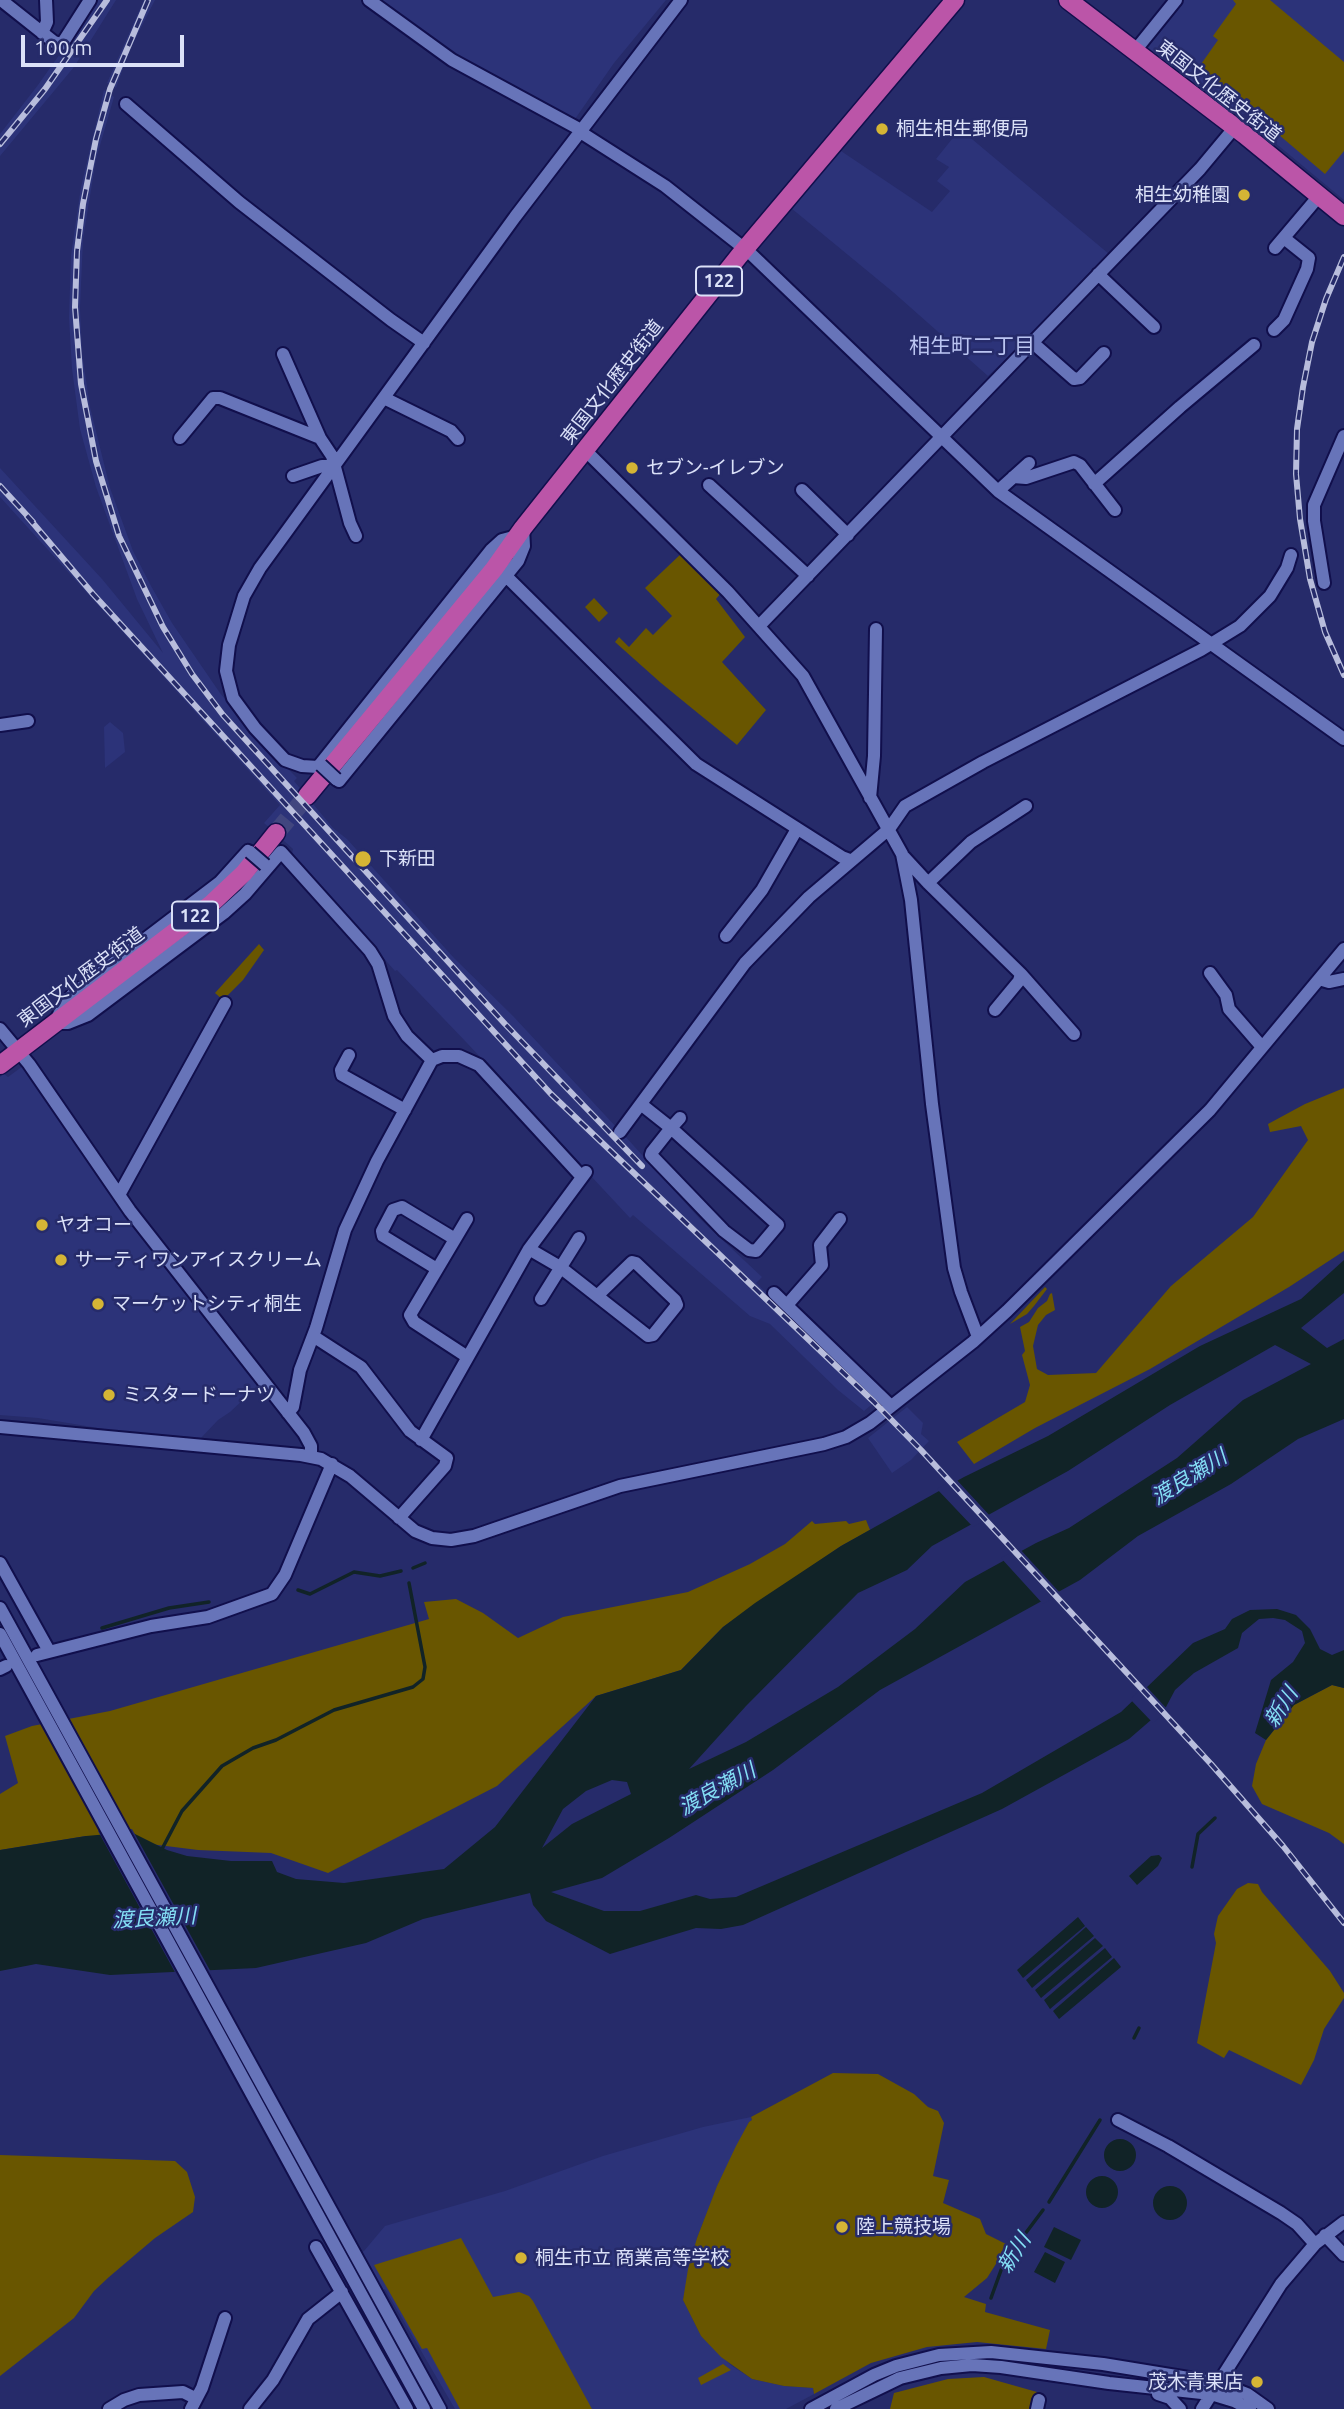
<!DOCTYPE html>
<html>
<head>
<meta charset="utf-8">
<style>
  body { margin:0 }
  #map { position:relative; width:1344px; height:2409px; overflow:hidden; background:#262b6a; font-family:Ubuntu,sans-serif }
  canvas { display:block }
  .scale { position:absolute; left:21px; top:35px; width:163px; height:32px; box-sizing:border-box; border:4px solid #dbe1f8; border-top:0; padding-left:9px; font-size:21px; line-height:24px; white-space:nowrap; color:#dbe1f8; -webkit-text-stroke:5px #262b6a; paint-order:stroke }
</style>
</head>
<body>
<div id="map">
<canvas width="1344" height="2409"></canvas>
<div class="scale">100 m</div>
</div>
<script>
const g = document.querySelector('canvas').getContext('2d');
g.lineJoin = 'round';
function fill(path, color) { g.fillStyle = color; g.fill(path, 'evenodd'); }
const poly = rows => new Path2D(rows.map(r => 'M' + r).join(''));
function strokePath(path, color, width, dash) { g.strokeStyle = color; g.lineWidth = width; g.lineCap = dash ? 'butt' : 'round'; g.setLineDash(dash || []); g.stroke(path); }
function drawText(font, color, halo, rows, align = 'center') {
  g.font = font + ' Ubuntu,"Noto Sans JP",sans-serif'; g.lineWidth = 5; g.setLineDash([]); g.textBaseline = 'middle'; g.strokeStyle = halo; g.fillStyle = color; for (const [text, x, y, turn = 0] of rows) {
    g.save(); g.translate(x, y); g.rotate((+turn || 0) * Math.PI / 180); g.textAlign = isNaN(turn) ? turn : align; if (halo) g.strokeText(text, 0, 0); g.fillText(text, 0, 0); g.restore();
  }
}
fill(poly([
  [98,0,116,0,74,67,0,156,0,134,38,85],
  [144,0,155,0,129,51,116,88,107,83],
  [377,0,666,0,614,63,575,119,459,61],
  [1183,0,1344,0,1344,200,1268,137,1270,133,1247,114,1235,114,1144,46],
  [104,90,114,97,96,159,83,239,80,308,82,353,90,407,110,488,133,551,151,586,172,623,220,693,251,731,297,778,294,781,333,828,347,839,454,958,513,1016,617,1128,615,1132,620,1138,624,1135,699,1218,762,1277,756,1283,877,1400,864,1411,838,1390,770,1324,750,1316,633,1215,630,1218,467,1043,397,970,395,971,292,854,293,849,264,823,280,805,0,497,0,468,102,579,163,653,137,599,96,487,80,429,72,369,69,318,71,255,81,187],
  [960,129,1109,254,1024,342,988,376,893,292,791,208,841,151,932,212,950,191,937,181,949,167,936,159],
  [110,722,123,733,125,752,105,768,104,727],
  [23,1066,132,1224,259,1385,230,1412,218,1420,201,1438,116,1431,38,1418,0,1415,0,1077,4,1074,8,1077],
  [907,1407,923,1423,921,1434,929,1441,911,1460,892,1473,868,1438],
  [751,2117,752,2120,749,2122,719,2182,697,2238,683,2300,701,2336,732,2366,752,2379,784,2386,813,2388,814,2394,786,2409,455,2409,385,2289,358,2304,336,2265,364,2251,385,2226,505,2191,603,2156,703,2127]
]), '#2c3379');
fill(poly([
  [1233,0,1270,0,1344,62,1344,151,1325,174,1199,67,1218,40,1213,36,1236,4],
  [683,552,722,592,716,599,745,637,722,662,766,710,737,745,661,683,615,642,619,637,629,647,646,628,653,635,672,616,645,588],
  [594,598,608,613,599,622,585,607],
  [259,944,264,950,243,980,223,1000,215,993],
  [1344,1088,1344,1251,1289,1287,1150,1369,1035,1428,974,1464,957,1442,1025,1402,1030,1385,1022,1355,1025,1351,1020,1327,1029,1322,1038,1308,1047,1301,1050,1294,1052,1293,1055,1310,1046,1315,1038,1325,1033,1346,1037,1369,1048,1375,1096,1373,1171,1286,1253,1217,1308,1140,1301,1126,1270,1132,1268,1124,1305,1104],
  [1045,1287,1047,1289,1034,1306,1027,1314,1010,1324],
  [866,1520,870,1530,841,1546,723,1627,681,1670,596,1696,497,1786,328,1873,271,1853,198,1850,86,1836,0,1850,0,1794,18,1783,5,1736,32,1726,110,1711,429,1619,424,1602,456,1599,483,1613,518,1638,563,1617,688,1592,750,1564,785,1544,812,1521,815,1524,846,1521,849,1524],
  [1332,1685,1344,1688,1344,1844,1329,1833,1262,1804,1252,1786,1256,1764,1266,1740,1294,1705],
  [1248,1883,1258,1884,1262,1892,1330,1971,1344,1993,1344,1998,1324,2029,1314,2060,1301,2085,1229,2050,1224,2058,1197,2043,1216,1943,1214,1934,1218,1916,1237,1889],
  [833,2073,878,2074,914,2094,928,2107,938,2111,944,2123,933,2176,949,2180,943,2203,980,2219,986,2234,1008,2245,987,2278,964,2297,986,2304,985,2312,1050,2330,1046,2349,977,2342,927,2347,871,2363,814,2394,813,2388,784,2386,752,2379,721,2357,701,2336,683,2300,688,2269,697,2238,717,2186,736,2146,749,2122,752,2120,751,2117],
  [0,2155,175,2161,187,2172,195,2197,193,2212,155,2238,109,2277,94,2291,74,2318,0,2376],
  [461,2238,493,2297,519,2292,529,2296,533,2301,592,2409,460,2409,427,2348,422,2349,374,2265],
  [723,2364,731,2370,701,2385,698,2378],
  [984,2377,1037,2392,1033,2409,890,2409,894,2393,948,2379]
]), '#695600');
fill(poly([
  [1344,1260,1344,1293,1301,1328,1327,1348,1344,1339,1344,1419,1298,1439,1231,1484,1138,1536,1080,1580,880,1690,773,1770,669,1838,602,1878,551,1892,604,1911,640,1911,696,1895,710,1899,736,1897,982,1793,1121,1712,1193,1643,1225,1629,1232,1619,1250,1610,1277,1609,1296,1615,1310,1629,1320,1649,1332,1655,1344,1650,1344,1688,1332,1685,1294,1705,1266,1740,1255,1733,1271,1680,1293,1662,1305,1643,1302,1631,1285,1620,1273,1618,1259,1619,1242,1633,1238,1648,1194,1673,1175,1690,1166,1707,1129,1739,1002,1809,743,1925,721,1929,696,1928,610,1954,546,1921,533,1905,530,1893,423,1919,366,1943,256,1968,110,1975,36,1964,0,1971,0,1850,86,1836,131,1832,167,1850,187,1856,231,1861,272,1861,277,1872,296,1879,344,1883,444,1869,495,1827,596,1696,681,1670,723,1627,755,1603,841,1546,964,1477,1048,1436,1200,1346,1301,1299],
  [1275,1345,1311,1364,1243,1400,1177,1458,1069,1528,1036,1543,965,1582,915,1629,838,1687,746,1742,689,1769,746,1706,858,1593,907,1570,932,1546,1068,1471,1170,1405],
  [612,1780,627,1782,631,1794,572,1824,542,1848,563,1809,586,1791],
  [1159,1855,1162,1858,1158,1866,1137,1885,1129,1876,1151,1856],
  [1078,1917,1085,1926,1023,1978,1017,1970],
  [1086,1927,1094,1936,1032,1988,1026,1980],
  [1095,1938,1103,1946,1041,1998,1035,1990],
  [1105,1948,1112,1957,1050,2009,1044,2000],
  [1114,1958,1121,1967,1059,2019,1053,2011],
  '1104 2155a16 16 0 1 1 32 0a16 16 0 1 1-32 0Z',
  '1086 2192a16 16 0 1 1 32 0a16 16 0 1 1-32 0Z',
  '1153 2203a17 17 0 1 1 34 0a17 17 0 1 1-34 0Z',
  [1054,2227,1081,2240,1071,2260,1044,2247],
  [1045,2252,1065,2262,1055,2283,1034,2272]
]), '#112327');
fill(poly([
  [955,1478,991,1517,973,1527,937,1489],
  [1019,1548,1061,1594,1043,1604,1001,1558],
  [1145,1685,1168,1710,1153,1723,1130,1699],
  [132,1829,212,1974,177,1976,98,1831]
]), '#262b6a');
strokePath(poly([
  [413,1568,425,1563],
  [298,1590,310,1594,354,1572,380,1576,401,1571],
  [102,1628,169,1608,209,1602],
  [162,1849,182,1811,222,1766,253,1748,276,1740,334,1710,413,1687,423,1679,425,1667,409,1583],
  [1192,1867,1198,1834,1215,1818],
  [1134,2038,1139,2028],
  [1049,2202,1100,2120],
  [991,2298,1004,2262,1043,2210]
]), '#112327', 3.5);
strokePath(poly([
  [276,833,307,796]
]), '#41467f', 18, [18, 9]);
const minor = poly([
  [1,0,54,42,62,44,90,0],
  [369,0,452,60,581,130,585,135,665,186,750,253,998,491,1344,739],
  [42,33,47,22,46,0],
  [1134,52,1176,0],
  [126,104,239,202,391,320,424,343],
  [1275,248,1319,196],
  [1098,274,1154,327],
  [1274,330,1284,320,1307,269,1309,258,1284,238],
  [1033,343,1074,379,1080,378,1104,353],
  [283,354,320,438,332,456,350,523,356,536],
  [384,398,451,431,458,439],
  [180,438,213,398,220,398,320,438],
  [585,450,728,592,803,676,902,854,911,900,932,1104,954,1268,961,1292,978,1337],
  [293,476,322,466,334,466],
  [1013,477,1026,478,1074,462,1080,465,1115,510],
  [1094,484,1180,407,1254,345],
  [709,485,808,576],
  [802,490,848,535],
  [998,491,1029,463],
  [517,536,502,540,491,550,318,767,302,766,285,760,255,728,233,698,226,671,229,645,244,596,260,568,515,217,681,0],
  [506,576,696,764,842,857,850,860],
  [1324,583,1314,521,1314,505,1344,436],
  [759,626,1200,169,1235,127],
  [0,725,28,721],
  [336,779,339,781,518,561,524,546,523,528],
  [870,798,874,756,876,629],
  [250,852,248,851,220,882,73,994,62,1008,55,1023,68,1023,88,1015,224,913,245,894,281,852,370,951,378,964,394,1016,407,1036,432,1060],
  [904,857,928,883,1021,974,1074,1034],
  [928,883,971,842,1026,806],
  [726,936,762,890,797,829],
  [1210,973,1226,995,1229,1009,1262,1047],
  [1319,979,1329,982,1344,979],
  [995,1010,1019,981,1021,974],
  [0,1029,29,1064,130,1211,304,1433,311,1446,311,1457],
  [349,1055,341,1070,342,1075,405,1110],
  [642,1105,671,1128,778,1225,756,1251,749,1250,724,1231,651,1155,652,1152,671,1128,680,1118],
  [620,1132,745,963,809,897,889,829,905,806,983,762,1201,650,1240,626,1270,596,1287,568,1291,555],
  [119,1195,225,1003],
  [529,1249,560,1267,648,1336,653,1335,677,1305,675,1300,636,1263,632,1262,597,1296],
  [437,1269,383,1236,382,1231,393,1210,402,1207,455,1239],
  [774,1293,891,1406],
  [541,1299,579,1238],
  [787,1305,822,1265,820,1245,840,1219],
  [313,1336,361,1367,410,1431,447,1458,445,1466,399,1518],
  [466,1356,414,1322,410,1315,467,1219],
  [288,1413,293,1407,300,1370,316,1328,345,1230,377,1161,432,1060,442,1056,459,1056,479,1065,582,1177],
  [0,1427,301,1455,321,1459,350,1476,415,1531,432,1538,451,1540,474,1536,620,1486,824,1444,846,1437,870,1423,973,1342,1007,1311,1210,1110,1344,949],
  [421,1440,529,1249,586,1172],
  [0,1563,49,1651],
  [0,1608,440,2409],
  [0,1634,424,2409],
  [37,1655,151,1626,208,1617,272,1594,285,1575,332,1464],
  [0,1669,6,1666],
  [1118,2120,1168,2146,1281,2213,1297,2224,1315,2244],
  [1325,2235,1344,2255],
  [316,2247,407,2409],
  [1158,2394,1170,2398,1180,2409],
  [109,2409,124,2400,139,2395,183,2392,195,2398],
  [191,2409,202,2388,225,2318],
  [250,2409,273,2380,308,2319,342,2292],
  [811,2409,874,2375,896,2366,939,2355,991,2352,1103,2364,1219,2383,1247,2394,1268,2409],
  [836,2409,900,2378,941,2368,972,2365,1001,2367,1109,2383,1211,2394,1234,2401,1250,2409],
  [1037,2409,1039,2400],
  [1202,2409,1281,2284,1315,2244,1344,2222]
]);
const highway = poly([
  [1068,0,1245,135,1344,216],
  [307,796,494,569,523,528,739,256,955,0],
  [0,1065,210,905,244,873,276,833]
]);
strokePath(minor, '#110f4c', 16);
strokePath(highway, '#110f4c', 21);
strokePath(minor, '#6774b9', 12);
strokePath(highway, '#bb55a8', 18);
const rail = poly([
  [148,0,110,89,96,139,83,204,77,251,75,307,81,384,96,461,119,536,163,627,192,674,223,715,505,1024,642,1166],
  [0,144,45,89,107,0],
  [1344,257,1326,299,1312,342,1303,387,1297,429,1296,474,1300,519,1310,579,1325,632,1344,675],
  [0,486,33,522],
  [27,516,93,594,551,1094,874,1402,921,1450,1211,1764,1283,1846,1344,1923]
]);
strokePath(rail, '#b8bddc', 6);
strokePath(rail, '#262b6a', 3.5, [10]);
const minorBridge = poly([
  [321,765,336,779],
  [250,852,265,865]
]);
strokePath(minorBridge, '#110f4c', 16, []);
strokePath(minorBridge, '#6774b9', 12);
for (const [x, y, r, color] of [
  [882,129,7,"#d5b535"],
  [1244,195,7,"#d5b535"],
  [632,468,7,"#d5b535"],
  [363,859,9,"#d5b535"],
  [42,1225,7,"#d5b535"],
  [61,1260,7,"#d5b535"],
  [98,1304,7,"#d5b535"],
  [109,1395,7,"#d5b535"],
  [842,2227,7,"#d5b535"],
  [521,2258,7,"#d5b535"],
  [1257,2382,7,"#d5b535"]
]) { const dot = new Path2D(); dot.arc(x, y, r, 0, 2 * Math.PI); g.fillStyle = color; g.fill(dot); strokePath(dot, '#262b6a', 2.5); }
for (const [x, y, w] of [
  [719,281,46],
  [195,916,46]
]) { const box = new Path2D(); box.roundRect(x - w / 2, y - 14.5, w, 29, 5); g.fillStyle = '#262b6a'; g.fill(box); strokePath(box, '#dbe1f8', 2); }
drawText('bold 18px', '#dbe1f8', null, [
  ["122",719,281],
  ["122",195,916]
]);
drawText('19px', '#dbe1f8', '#262b6a', [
  ["東国文化歴史街道",1219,91,38],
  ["東国文化歴史街道",612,382,-52],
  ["東国文化歴史街道",81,977,-37]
]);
drawText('19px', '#dbe1f8', '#262b6a', [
  ["桐生相生郵便局",896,129],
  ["相生幼稚園",1230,195,"right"],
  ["セブン-イレブン",646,468],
  ["下新田",379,859],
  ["ヤオコー",56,1225],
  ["サーティワンアイスクリーム",75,1260],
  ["マーケットシティ桐生",112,1304],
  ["ミスタードーナツ",123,1395],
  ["陸上競技場",856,2227],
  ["桐生市立 商業高等学校",535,2258],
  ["茂木青果店",1243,2382,"right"]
], 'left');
drawText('21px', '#bbc5f2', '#262b6a', [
  ["相生町二丁目",972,346]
]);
drawText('italic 21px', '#84dff5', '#262b6a', [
  ["渡良瀬川",1189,1477,-32],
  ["新川",1281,1707,-57],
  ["渡良瀬川",717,1789,-29],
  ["渡良瀬川",154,1918,-3],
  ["新川",1014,2253,-58]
]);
</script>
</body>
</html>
